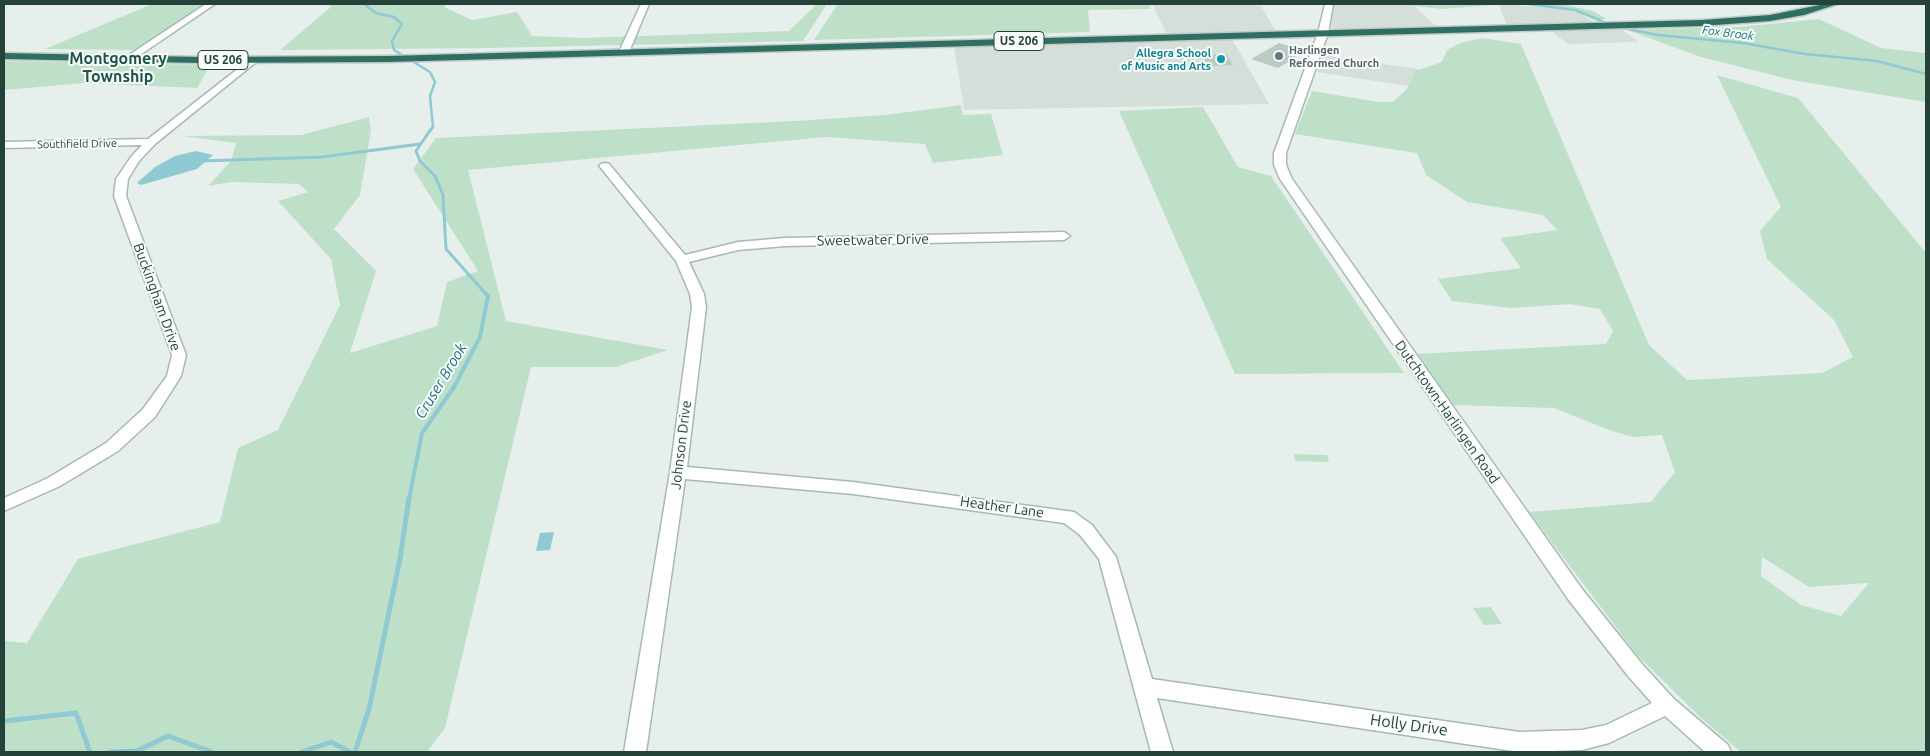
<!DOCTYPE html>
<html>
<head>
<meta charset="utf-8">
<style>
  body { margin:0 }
  #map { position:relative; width:1930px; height:756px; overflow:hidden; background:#e6efeb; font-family:Ubuntu,sans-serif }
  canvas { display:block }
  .frame { position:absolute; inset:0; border:5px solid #24423a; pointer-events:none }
</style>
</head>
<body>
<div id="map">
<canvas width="1930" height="756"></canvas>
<div class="frame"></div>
</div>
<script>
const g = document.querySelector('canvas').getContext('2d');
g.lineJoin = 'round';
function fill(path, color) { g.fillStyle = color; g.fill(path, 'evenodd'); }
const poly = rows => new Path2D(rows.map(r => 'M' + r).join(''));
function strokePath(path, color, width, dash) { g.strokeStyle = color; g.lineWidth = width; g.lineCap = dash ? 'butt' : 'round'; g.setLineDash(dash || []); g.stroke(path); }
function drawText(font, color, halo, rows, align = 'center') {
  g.font = font + ' Ubuntu,sans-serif'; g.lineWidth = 4; g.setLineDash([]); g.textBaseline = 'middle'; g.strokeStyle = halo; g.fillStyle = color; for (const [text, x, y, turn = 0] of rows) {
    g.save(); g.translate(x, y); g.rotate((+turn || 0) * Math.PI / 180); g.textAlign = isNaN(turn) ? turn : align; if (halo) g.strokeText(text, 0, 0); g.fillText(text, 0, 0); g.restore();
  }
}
fill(poly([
  [1152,4,1249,4,1261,6,1276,31,1167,34],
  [1334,4,1412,4,1437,27,1338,30,1331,27],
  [1499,4,1575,10,1597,24,1507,26],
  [1621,29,1639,42,1568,44,1551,31],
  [1232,39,1269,104,964,110,954,46],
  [1322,55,1418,69,1415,87,1317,72]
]), '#d4dfda');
fill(poly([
  [152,4,207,4,136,50,45,49],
  [319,4,446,4,444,7,472,20,517,12,532,36,583,38,789,31,817,4,827,4,803,41,487,48,280,50,332,6],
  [838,4,1149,4,1151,9,1088,10,1090,32,814,40],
  [1408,4,1508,4,1442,9,1414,6],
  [1526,4,1561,4,1593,11,1607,19,1593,19,1570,8],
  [1819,19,1881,48,1926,53,1926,102,1792,80,1701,57,1627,30,1738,27],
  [1483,38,1521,44,1649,345,1687,380,1822,373,1853,357,1834,320,1767,259,1760,231,1781,207,1717,75,1798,98,1926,253,1926,752,1741,752,1700,717,1637,655,1529,512,1651,502,1675,472,1662,435,1633,437,1609,430,1554,408,1453,405,1416,354,1606,344,1613,331,1600,309,1570,304,1511,308,1452,301,1438,279,1521,268,1500,238,1557,230,1543,215,1467,202,1426,175,1417,153,1295,134,1312,91,1378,102,1393,102,1407,89,1415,71,1442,62,1447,50,1460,43],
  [1762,557,1809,587,1869,583,1841,616,1801,605,1761,576],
  [4,61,210,65,197,88,84,83,4,90],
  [961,105,963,115,991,114,1003,155,933,163,925,144,826,137,468,170,506,321,668,350,616,367,531,367,445,728,427,752,4,752,4,641,27,643,78,559,220,522,238,448,278,430,340,305,331,259,278,201,308,192,299,184,231,182,208,186,231,161,236,143,182,136,301,135,369,117,371,130,360,195,334,229,376,271,350,353,437,326,447,282,478,271,413,169,436,138,795,121,885,115],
  [1203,107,1238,167,1271,176,1404,373,1235,374,1119,111],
  [1294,454,1327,455,1329,462,1295,461],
  [1491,607,1502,624,1484,625,1473,608]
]), '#bfe0c8');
fill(poly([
  [196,151,213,155,197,169,141,185,137,183,155,167,175,156],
  [554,532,550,550,536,551,540,533]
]), '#8ec9d4');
strokePath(poly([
  [364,4,376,13,394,17,402,24,392,41,394,50,430,72,435,82,430,96,433,127,430,131],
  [1528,4,1575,10,1609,24],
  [1618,27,1658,35,1743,43,1805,54,1877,61,1926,74]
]), '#8ec9d4', 2.5);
strokePath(poly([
  [431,129,416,151,420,161,435,176,443,195,446,249,486,294],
  [202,161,322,157,420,144]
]), '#8ec9d4', 3);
strokePath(poly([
  [409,499,422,433,454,387,480,337,488,296,485,293]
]), '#8ec9d4', 4);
strokePath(poly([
  [4,721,76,713,90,752],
  [109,752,137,751,168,736,212,752],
  [302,752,331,742,350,752],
  [355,752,369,709,400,559,409,498]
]), '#8ec9d4', 5);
fill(poly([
  [1279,43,1299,49,1289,55,1296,57,1294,59,1278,68,1251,59],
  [1226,54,1233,65,1208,66,1202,55]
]), '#bbcac4');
const minor = poly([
  [206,4,215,4,131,61,125,61,123,59,206,4],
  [641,4,649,4,629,52,624,55,621,54,619,52,641,4],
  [1325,4,1333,4,1328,33,1286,153,1286,165,1292,179,1582,589,1642,664,1674,699,1728,745,1731,752,1705,752,1665,716,1609,743,1582,750,1520,752,1157,698,1173,752,1151,752,1099,559,1080,535,1064,523,853,494,685,479,646,752,624,752,670,472,692,307,690,294,676,261,601,168,599,166,601,164,605,163,609,164,685,255,738,242,785,238,1064,232,1070,236,1064,240,785,246,738,250,689,262,704,294,706,307,687,467,853,482,1074,512,1092,525,1116,557,1152,679,1520,732,1582,730,1606,725,1652,703,1628,676,1568,599,1280,179,1274,165,1274,153,1318,33,1325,4],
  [253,57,256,58,256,62,155,144,139,161,128,179,126,196,186,355,181,376,155,417,118,451,60,486,4,511,4,498,48,478,106,443,143,409,167,376,172,355,114,196,116,179,131,157,142,145,4,148,4,142,148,139,253,57]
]);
const highway = poly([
  [1825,4,1838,4,1804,15,1770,21,1702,26,388,62,201,63,4,59,4,53,201,57,388,56,1702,20,1770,15,1825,4]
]);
strokePath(minor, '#a8b8b2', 3);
strokePath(highway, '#c2cac8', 3);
fill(minor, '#fff');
fill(highway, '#2f6f62');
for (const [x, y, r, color] of [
  [1279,56,5,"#6b7280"],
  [1221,59,5,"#0f9aa8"]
]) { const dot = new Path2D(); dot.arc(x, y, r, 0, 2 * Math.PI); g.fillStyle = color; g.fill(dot); strokePath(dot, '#f7fbf9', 2); }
drawText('bold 11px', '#5b616d', '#f7fbf9', [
  ["Harlingen",1289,50],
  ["Reformed Church",1289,63]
], 'left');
drawText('bold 11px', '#0d838f', '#f7fbf9', [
  ["Allegra School",1211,53],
  ["of Music and Arts",1211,66]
], 'right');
drawText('11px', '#24423a', '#f7fbf9', [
  ["Southfield Drive",77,144,-1]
]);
drawText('italic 12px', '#1c6f80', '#f7fbf9', [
  ["Fox Brook",1728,33,7]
]);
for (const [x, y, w] of [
  [1019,41,50],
  [223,60,50]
]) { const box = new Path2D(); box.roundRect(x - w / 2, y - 9.5, w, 19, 4); g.fillStyle = '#f7fbf9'; g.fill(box); strokePath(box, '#24423a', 1); }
drawText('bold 12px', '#24423a', null, [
  ["US 206",1019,41],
  ["US 206",223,60]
]);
drawText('14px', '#24423a', '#f7fbf9', [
  ["Sweetwater Drive",873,240,-1],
  ["Buckingham Drive",157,297,70],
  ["Dutchtown-Harlingen Road",1447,412,55],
  ["Johnson Drive",681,445,-83],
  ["Heather Lane",1002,507,8]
]);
drawText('italic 15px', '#1c6f80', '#f7fbf9', [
  ["Cruser Brook",441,381,-59]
]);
drawText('bold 16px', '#1f5548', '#f7fbf9', [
  ["Montgomery",118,59],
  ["Township",118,77]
]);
drawText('16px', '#24423a', '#f7fbf9', [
  ["Holly Drive",1409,725,8]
]);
</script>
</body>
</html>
